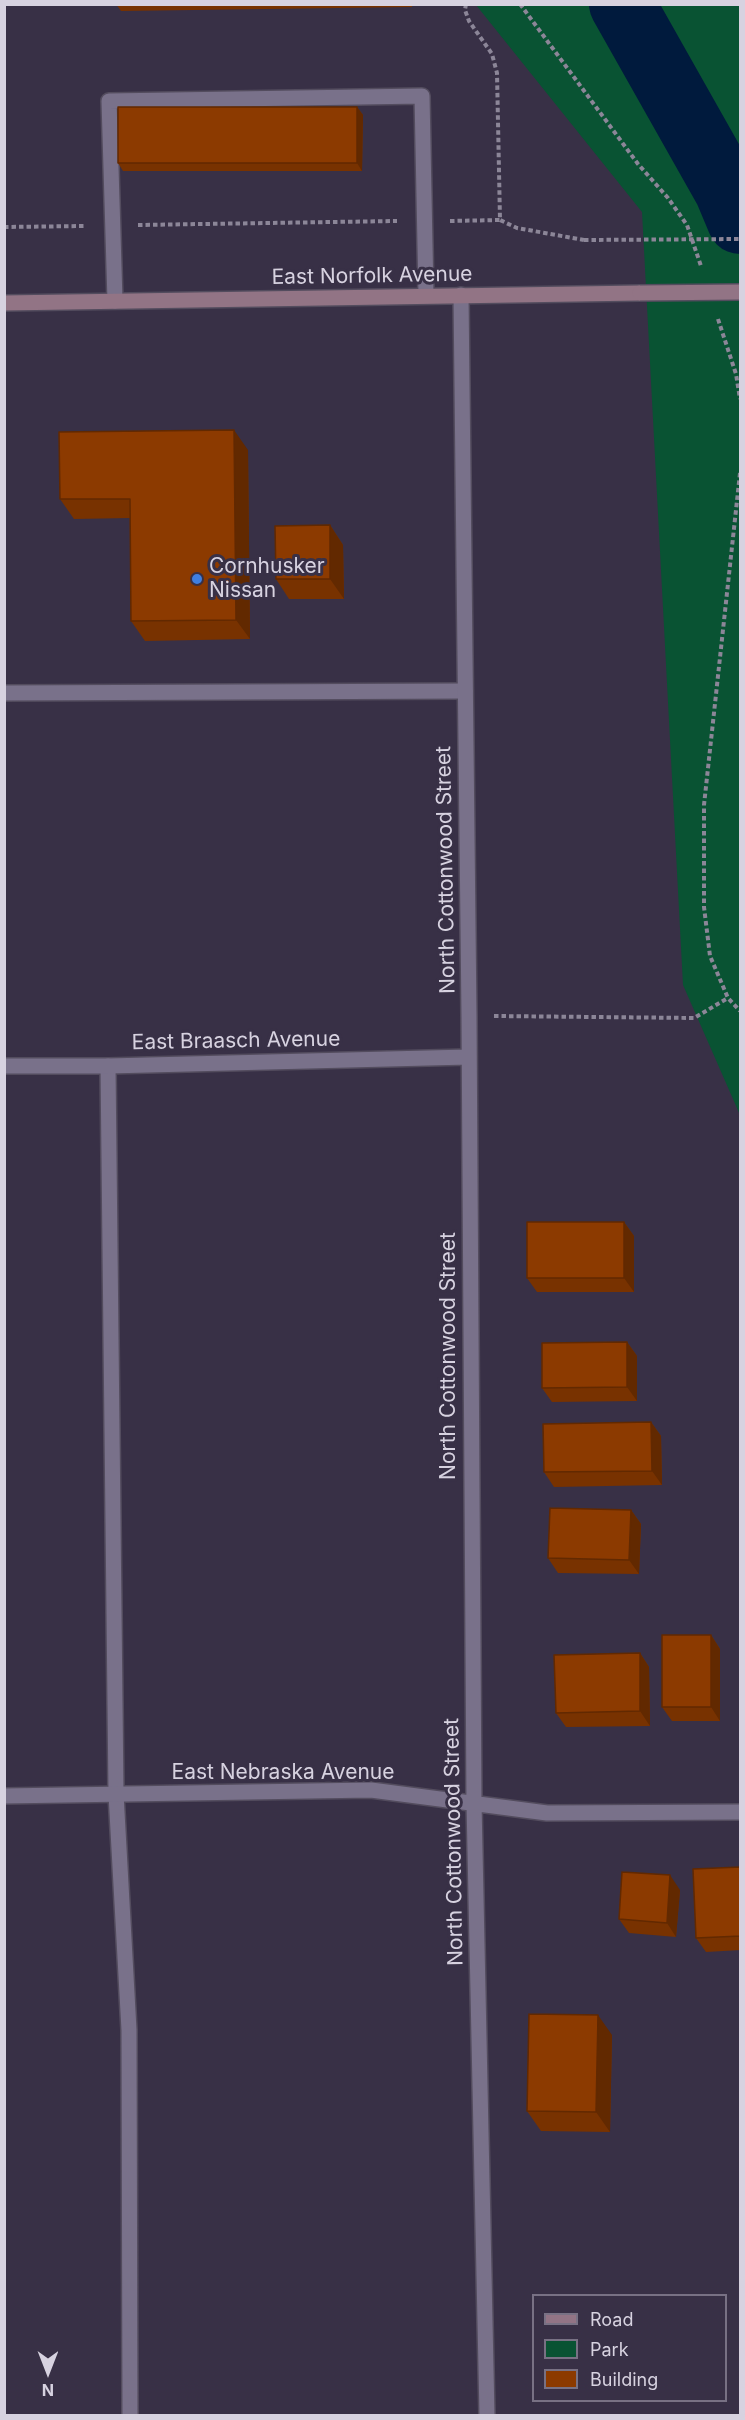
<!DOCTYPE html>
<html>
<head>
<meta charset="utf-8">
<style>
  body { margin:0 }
  #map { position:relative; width:745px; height:2420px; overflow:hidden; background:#383046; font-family:Inter,sans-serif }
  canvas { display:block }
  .frame { position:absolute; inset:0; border:6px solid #d7d2e0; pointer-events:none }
  .legend { position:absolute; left:532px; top:2294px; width:195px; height:108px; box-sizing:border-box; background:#383046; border:2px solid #787184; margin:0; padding:8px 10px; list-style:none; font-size:18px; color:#d7d2e0 }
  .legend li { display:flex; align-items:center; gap:12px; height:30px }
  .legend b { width:30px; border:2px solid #787184 }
  .north { position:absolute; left:18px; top:2342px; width:60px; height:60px; -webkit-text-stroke:4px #383046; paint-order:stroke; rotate:180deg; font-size:16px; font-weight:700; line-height:24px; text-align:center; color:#d7d2e0 }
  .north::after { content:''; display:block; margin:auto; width:21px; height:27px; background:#d7d2e0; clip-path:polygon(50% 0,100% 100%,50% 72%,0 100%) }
</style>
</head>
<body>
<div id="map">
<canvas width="745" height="2420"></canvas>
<div class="frame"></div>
<ul class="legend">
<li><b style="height:8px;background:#927485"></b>Road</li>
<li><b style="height:16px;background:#095333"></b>Park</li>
<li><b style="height:16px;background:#8c3a00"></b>Building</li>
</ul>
<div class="north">N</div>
</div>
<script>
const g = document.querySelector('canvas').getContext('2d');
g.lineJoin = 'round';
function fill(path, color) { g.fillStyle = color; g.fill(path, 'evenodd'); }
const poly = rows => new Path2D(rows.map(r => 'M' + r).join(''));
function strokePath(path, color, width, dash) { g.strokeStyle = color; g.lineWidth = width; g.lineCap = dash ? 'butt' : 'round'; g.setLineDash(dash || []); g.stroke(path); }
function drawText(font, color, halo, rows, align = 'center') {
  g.font = font + ' Inter,sans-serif'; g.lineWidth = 6; g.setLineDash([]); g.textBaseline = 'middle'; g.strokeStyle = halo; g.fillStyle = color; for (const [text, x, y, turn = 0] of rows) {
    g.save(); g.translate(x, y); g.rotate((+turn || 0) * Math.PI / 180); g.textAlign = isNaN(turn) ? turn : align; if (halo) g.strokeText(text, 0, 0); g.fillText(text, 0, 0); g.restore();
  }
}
fill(poly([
  [476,5,740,5,740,1115,683,985,642,212]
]), '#095333');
strokePath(poly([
  [622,4,727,190,740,221]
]), '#001a3d', 66);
const service = poly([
  [115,301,109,101,422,96,426,295],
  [4,693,465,691],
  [108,1066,116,1794,129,2030,130,2416]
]);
const minor = poly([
  [461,295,469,1016,474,1803,487,2416],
  [4,1066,108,1066,468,1057],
  [4,1796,371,1790,547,1813,740,1812]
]);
const secondary = poly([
  [4,303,640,293]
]);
strokePath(service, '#534c5e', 18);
strokePath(minor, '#534c5e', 18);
strokePath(secondary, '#534c5e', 18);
strokePath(poly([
  [466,4,465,10,469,21,492,54,497,73,500,220,517,228,584,240],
  [520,4,638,164,668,198,687,225,701,266],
  [450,221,500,220],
  [138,225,397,221],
  [4,227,85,226],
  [718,319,736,374,740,399],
  [740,473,704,805,704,907,710,956,728,998,740,1011],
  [494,1016,694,1018,728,998]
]), '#8c8698', 4, [4.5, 3]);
strokePath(service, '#79718a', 15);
strokePath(minor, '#79718a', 15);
strokePath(secondary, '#927485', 15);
const secondaryBridge = poly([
  [640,293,740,292]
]);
strokePath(secondaryBridge, '#534c5e', 18, []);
strokePath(poly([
  [584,240,740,239]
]), '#8c8698', 4, [4.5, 3]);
strokePath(secondaryBridge, '#927485', 15);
fill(poly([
  [116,4,412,4,412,7,121,11],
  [357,107,363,115,362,171,123,171,118,163],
  [248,450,250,639,145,641,131,621,130,518,74,519,60,499],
  [330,525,343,545,344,599,289,599,276,579],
  [624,1222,634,1236,634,1292,537,1292,527,1278],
  [627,1342,637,1356,637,1401,552,1402,542,1388],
  [651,1422,661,1436,662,1485,554,1487,544,1472],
  [631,1510,641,1524,639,1574,558,1573,548,1558],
  [711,1635,720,1649,720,1721,672,1721,662,1707],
  [640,1653,649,1667,650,1726,566,1727,556,1713],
  [741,1867,741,1950,706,1952,696,1938],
  [680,1890,676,1937,629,1933,619,1919],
  [612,2035,610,2132,541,2131,527,2111]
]), '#783200');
fill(poly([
  [357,107,363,115,362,171,357,163],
  [234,430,248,450,250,639,236,620],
  [330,525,343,545,344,599,330,579],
  [624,1222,634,1236,634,1292,624,1278],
  [627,1342,637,1356,637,1401,627,1387],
  [651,1422,661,1436,662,1485,652,1471],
  [631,1510,641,1524,639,1574,629,1560],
  [711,1635,720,1649,720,1721,711,1707],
  [640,1653,649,1667,650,1726,640,1711],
  [670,1875,680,1890,676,1937,667,1923],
  [598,2015,612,2035,610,2132,596,2112]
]), '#622900');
const building = poly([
  [118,107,357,107,357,163,118,163,118,107],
  [234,430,236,620,131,621,130,499,60,499,59,432,234,430],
  [330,525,330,579,276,579,275,526,330,525],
  [527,1222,624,1222,624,1278,527,1278,527,1222],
  [627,1342,627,1387,542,1388,542,1343,627,1342],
  [651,1422,652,1471,544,1472,543,1424,651,1422],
  [550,1508,631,1510,629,1560,548,1558,550,1508],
  [662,1635,711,1635,711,1707,662,1707,662,1635],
  [640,1653,640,1711,556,1713,554,1655,640,1653],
  [741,1867,741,1936,696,1938,693,1869,741,1867],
  [622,1872,670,1875,667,1923,619,1919,622,1872],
  [529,2014,598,2015,596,2112,527,2111,529,2014]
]);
fill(building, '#8c3a00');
strokePath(building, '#622900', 1.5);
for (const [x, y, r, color] of [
  [197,579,6,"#3f7fe0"]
]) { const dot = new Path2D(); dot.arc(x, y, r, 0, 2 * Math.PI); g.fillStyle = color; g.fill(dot); strokePath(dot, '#383046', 2); }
drawText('21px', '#d7d2e0', '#383046', [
  ["East Norfolk Avenue",372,276,-1],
  ["North Cottonwood Street",446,870,-91],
  ["East Braasch Avenue",236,1041,-1],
  ["North Cottonwood Street",449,1356,-90],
  ["East Nebraska Avenue",283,1773],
  ["North Cottonwood Street",454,1842,-91]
]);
drawText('21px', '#d7d2e0', '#383046', [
  ["Cornhusker",209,567],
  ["Nissan",209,591]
], 'left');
</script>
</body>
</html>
